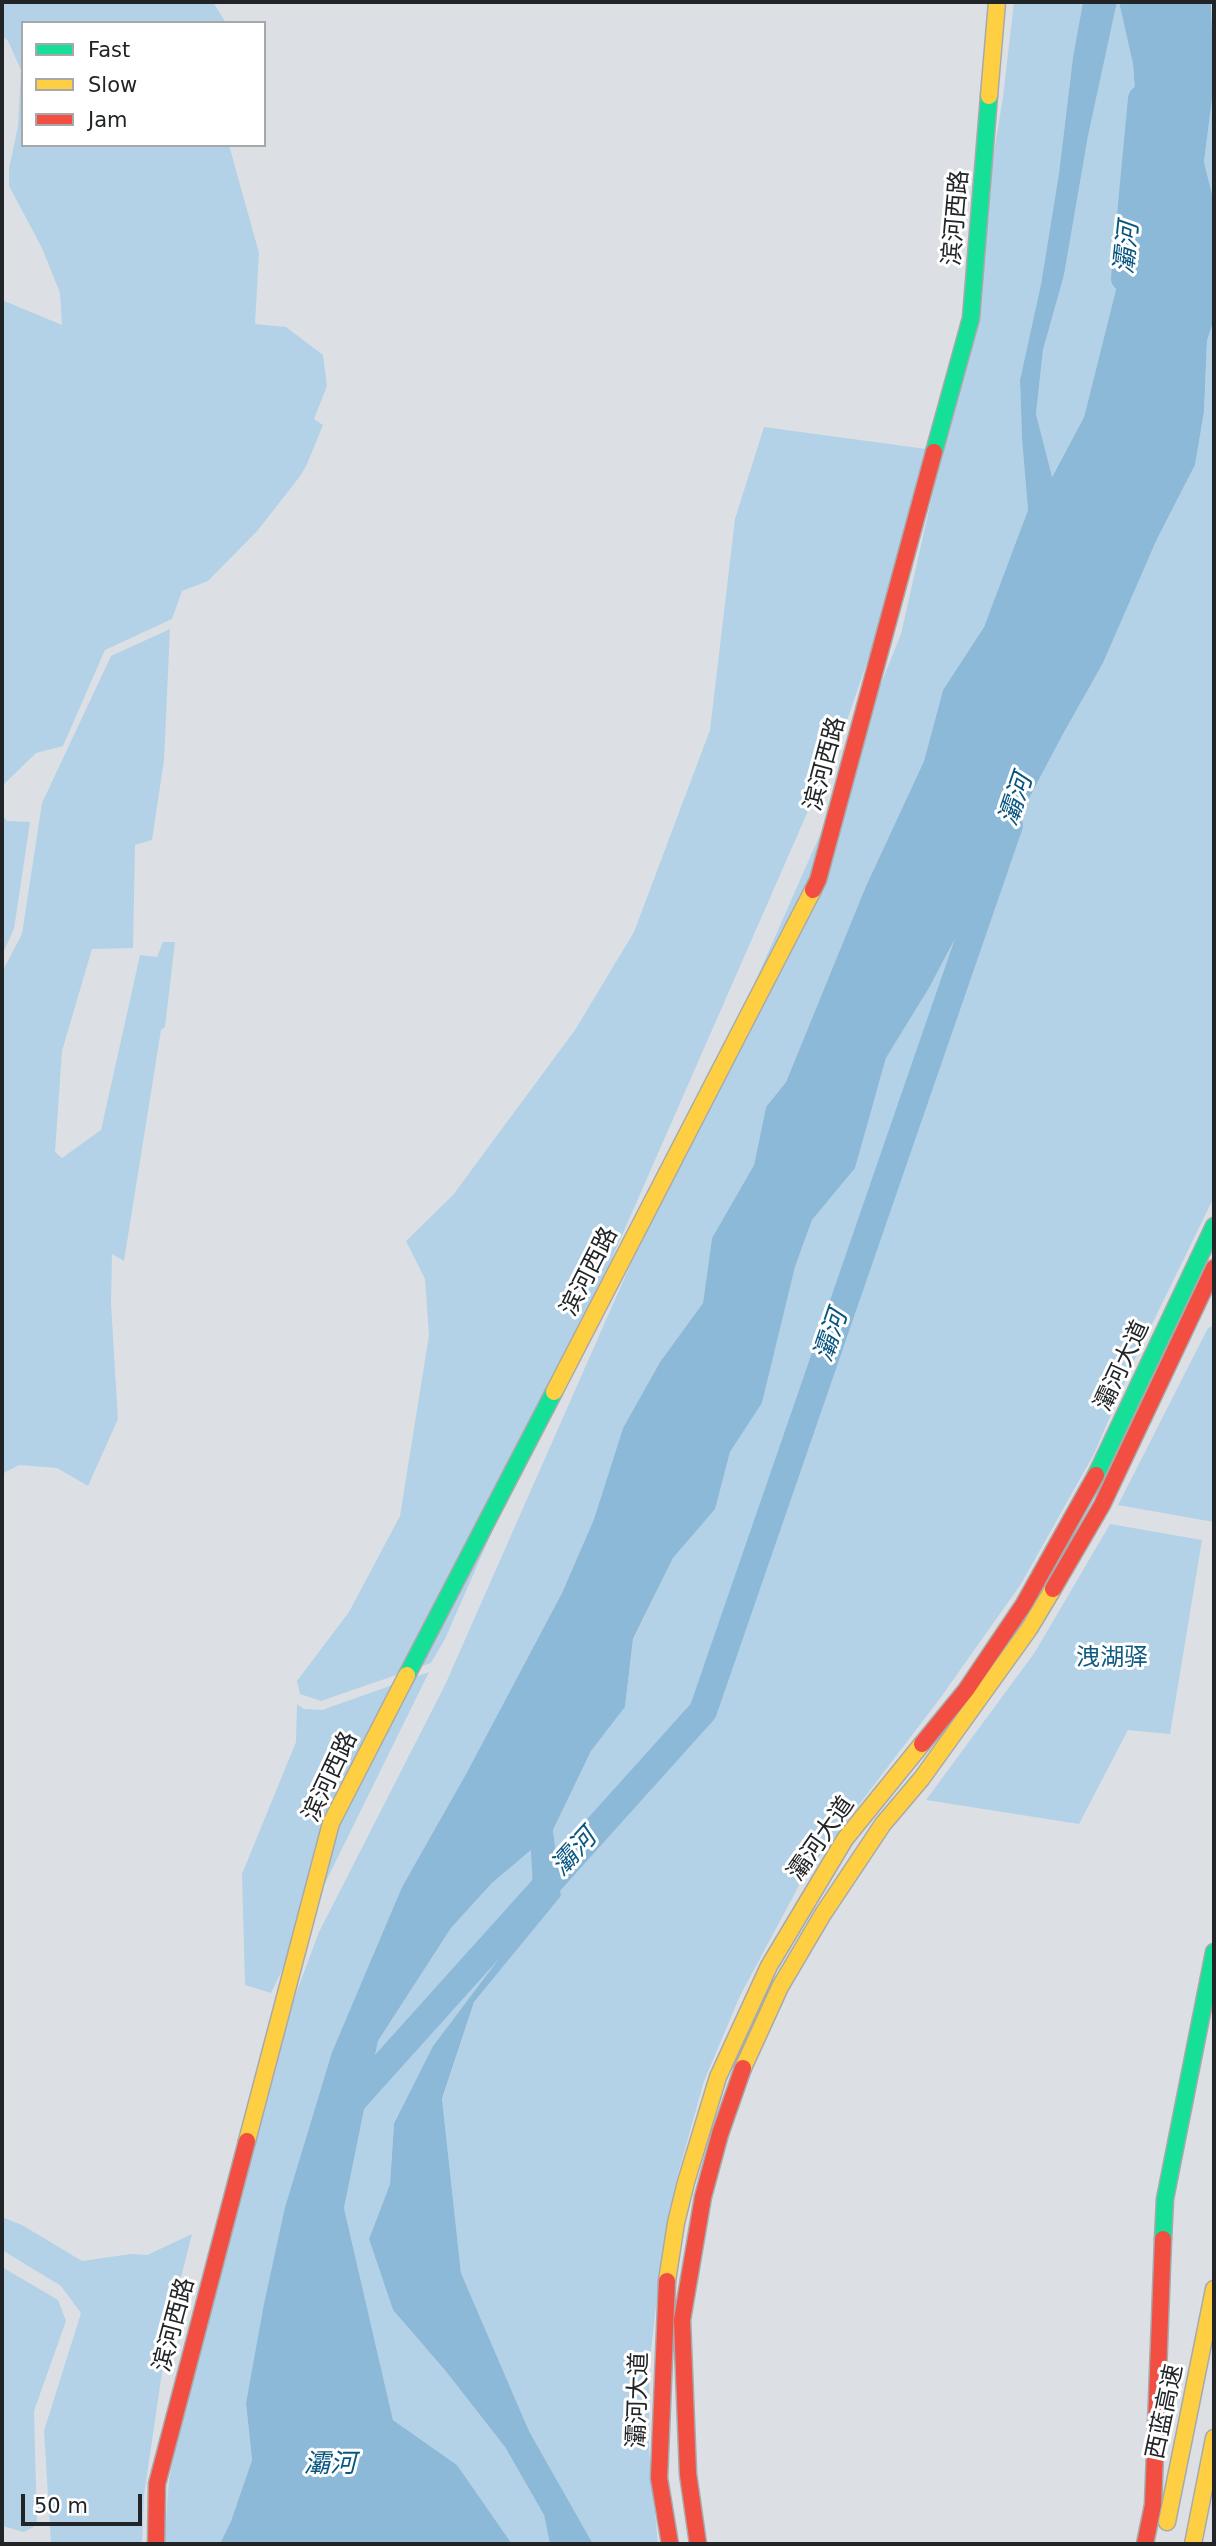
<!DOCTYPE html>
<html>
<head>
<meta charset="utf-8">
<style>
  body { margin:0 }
  #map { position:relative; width:1216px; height:2546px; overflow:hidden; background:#dce0e4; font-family:"DejaVu Sans",sans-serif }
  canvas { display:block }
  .frame { position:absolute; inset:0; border:4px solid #222527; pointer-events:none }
  .legend { position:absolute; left:21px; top:21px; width:245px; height:126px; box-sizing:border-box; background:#fff; border:2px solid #a7a8a9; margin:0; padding:9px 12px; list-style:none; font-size:21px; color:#222527 }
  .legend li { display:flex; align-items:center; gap:14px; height:35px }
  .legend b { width:35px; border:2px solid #a7a8a9 }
  .scale { position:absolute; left:21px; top:2494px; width:121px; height:32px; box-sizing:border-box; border:4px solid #222527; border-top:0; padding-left:9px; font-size:21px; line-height:24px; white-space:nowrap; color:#222527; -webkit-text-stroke:5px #fff; paint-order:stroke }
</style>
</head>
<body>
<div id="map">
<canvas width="1216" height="2546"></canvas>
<div class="frame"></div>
<ul class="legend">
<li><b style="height:9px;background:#16e098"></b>Fast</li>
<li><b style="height:9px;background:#ffcf43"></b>Slow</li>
<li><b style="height:9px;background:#f24e42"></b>Jam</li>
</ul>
<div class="scale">50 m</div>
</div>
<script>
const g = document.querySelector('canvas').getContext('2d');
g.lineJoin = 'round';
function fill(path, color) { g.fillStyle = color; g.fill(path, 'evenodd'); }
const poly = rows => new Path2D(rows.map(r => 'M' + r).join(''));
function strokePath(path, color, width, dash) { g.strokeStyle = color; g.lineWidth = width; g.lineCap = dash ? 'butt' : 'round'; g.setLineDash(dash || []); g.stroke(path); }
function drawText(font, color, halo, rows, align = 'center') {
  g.font = font + ' "DejaVu Sans","Noto Sans SC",sans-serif'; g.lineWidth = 6; g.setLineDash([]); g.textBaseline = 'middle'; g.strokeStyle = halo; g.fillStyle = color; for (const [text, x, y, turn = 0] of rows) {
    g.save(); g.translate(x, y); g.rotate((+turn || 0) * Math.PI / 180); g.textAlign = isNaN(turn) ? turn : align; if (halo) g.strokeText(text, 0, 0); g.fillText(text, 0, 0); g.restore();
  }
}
fill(poly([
  [2,2,213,2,226,23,23,23,23,145,229,145,259,253,255,324,286,327,323,355,327,386,314,419,323,425,307,464,301,475,258,530,208,581,182,591,172,619,105,650,63,746,36,753,2,786,2,300,62,325,60,293,42,248,9,186,9,169,18,126,21,70,8,41,2,36],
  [1014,2,1083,2,1073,57,1059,173,1041,284,1020,380,1022,439,1028,510,984,627,943,690,924,761,866,886,786,1082,766,1107,754,1165,712,1238,703,1303,660,1362,623,1428,594,1519,562,1593,466,1774,402,1887,332,2052,285,2207,246,2403,252,2460,231,2521,220,2544,164,2544,169,2480,239,2146,319,1932,445,1685,823,828,901,634,952,408,1003,97],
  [1117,2,1119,2,1133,64,1142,186,1084,417,1051,478,1036,414,1043,350,1064,275,1088,136],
  [1214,83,1214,202,1204,162],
  [1214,319,1214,1197,1133,1363,1094,1454,1021,1584,941,1697,803,1878,740,1996,704,2081,677,2178,662,2253,649,2368,649,2448,658,2544,593,2544,529,2431,461,2273,442,2100,474,2002,561,1896,553,1830,591,1751,625,1707,633,1640,673,1558,714,1509,730,1452,762,1403,795,1267,812,1220,855,1167,886,1058,929,988,1063,734,1103,663,1157,539,1195,465,1204,412,1207,341],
  [764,427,926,449,907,546,844,729,445,1639,431,1663,321,1701,300,1694,297,1681,349,1612,400,1516,429,1335,425,1279,406,1241,453,1195,575,1030,634,932,710,730,735,519],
  [170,629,164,760,152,840,135,845,133,948,92,949,62,1051,55,1152,62,1158,101,1130,140,955,157,957,163,942,175,942,165,1027,161,1030,124,1261,112,1254,111,1304,118,1419,88,1486,57,1468,19,1465,2,1474,2,972,22,934,42,803,111,656],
  [2,815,7,821,30,822,14,929,2,955],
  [1214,1326,1214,1522,1118,1505,1208,1328],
  [1110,1524,1202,1540,1170,1734,1128,1730,1079,1824,926,1800,1035,1652],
  [429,1672,271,1993,245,1985,242,1874,296,1742,297,1704,304,1709,322,1710],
  [532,1849,534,1912,433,2046,394,2122,390,2184,369,2239,393,2310,444,2369,505,2447,544,2515,550,2544,512,2544,457,2465,393,2420,344,2208,378,2041,451,1928,492,1883],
  [2,2217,22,2225,82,2261,131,2254,147,2255,192,2234,169,2325,144,2495,142,2544,51,2544,44,2431,81,2313,61,2286,2,2250],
  [2,2267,58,2300,66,2321,34,2411,37,2525,24,2532,2,2526]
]), '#b3d2e7');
fill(poly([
  [1083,2,1117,2,1088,136,1064,275,1043,350,1036,414,1052,477,1084,417,1142,186,1133,64,1119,2,1211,2,1214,83,1204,162,1214,202,1214,319,1207,341,1204,412,1195,465,1157,539,1103,663,1063,734,929,988,886,1058,855,1168,812,1220,795,1267,762,1403,730,1452,715,1509,673,1558,633,1639,625,1707,591,1751,553,1830,561,1896,474,2002,442,2099,461,2273,529,2431,593,2544,550,2544,544,2515,505,2447,444,2369,393,2310,369,2239,390,2184,394,2123,433,2046,534,1912,531,1850,492,1883,451,1928,378,2041,344,2208,393,2420,457,2465,512,2544,220,2544,231,2521,252,2460,246,2403,264,2304,285,2207,332,2052,402,1887,466,1774,562,1593,594,1519,623,1428,660,1362,703,1303,712,1238,754,1165,766,1107,786,1082,866,886,924,761,943,690,984,627,1028,510,1022,439,1020,380,1041,284,1059,173,1073,57]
]), '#8cb9d7');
strokePath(poly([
  [1125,278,1142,99],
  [346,2108,703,1711,1009,825]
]), '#8cb9d7', 28);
const fast = poly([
  [934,452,971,318,989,96],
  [1096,1475,1214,1226],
  [407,1675,554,1392],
  [1163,2239,1165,2199,1214,1952]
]);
const slow = poly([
  [989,96,997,2],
  [554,1392,813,890],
  [743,2068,780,1987,823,1914,883,1824,922,1778,1029,1629,1053,1589],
  [247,2141,331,1823,407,1675],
  [667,2281,676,2223,686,2182,718,2077,769,1966,845,1839,922,1744],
  [1167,2522,1214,2289],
  [1193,2544,1214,2438]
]);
const jam = poly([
  [813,890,818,880,934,452],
  [1053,1589,1102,1505,1214,1268],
  [922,1744,966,1690,1024,1604,1096,1475],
  [667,2281,659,2478,670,2544],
  [156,2544,157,2484,247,2141],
  [698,2544,688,2474,682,2320,703,2197,720,2134,743,2068],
  [1145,2544,1153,2505,1163,2239]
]);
strokePath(fast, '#a7aaad', 19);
strokePath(slow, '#a7aaad', 19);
strokePath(jam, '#a7aaad', 19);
strokePath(fast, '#16e098', 16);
strokePath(slow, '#ffcf43', 16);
strokePath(jam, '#f24e42', 16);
drawText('24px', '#222527', '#fff', [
  ["滨河西路",957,218,-85],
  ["滨河西路",826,764,-75],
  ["滨河西路",590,1272,-63],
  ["灞河大道",1123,1366,-65],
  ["滨河西路",331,1777,-65],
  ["灞河大道",822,1839,-55],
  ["滨河西路",175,2325,-75],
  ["灞河大道",639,2400,-88],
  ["西蓝高速",1166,2412,-78]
]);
drawText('24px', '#0e5a83', '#fff', [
  ["洩湖驿",1112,1659]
]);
drawText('italic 26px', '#095780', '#fff', [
  ["灞河",1128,248,-84],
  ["灞河",1017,800,-71],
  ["灞河",832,1336,-71],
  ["灞河",575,1853,-48],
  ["灞河",330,2465]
]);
</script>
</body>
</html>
